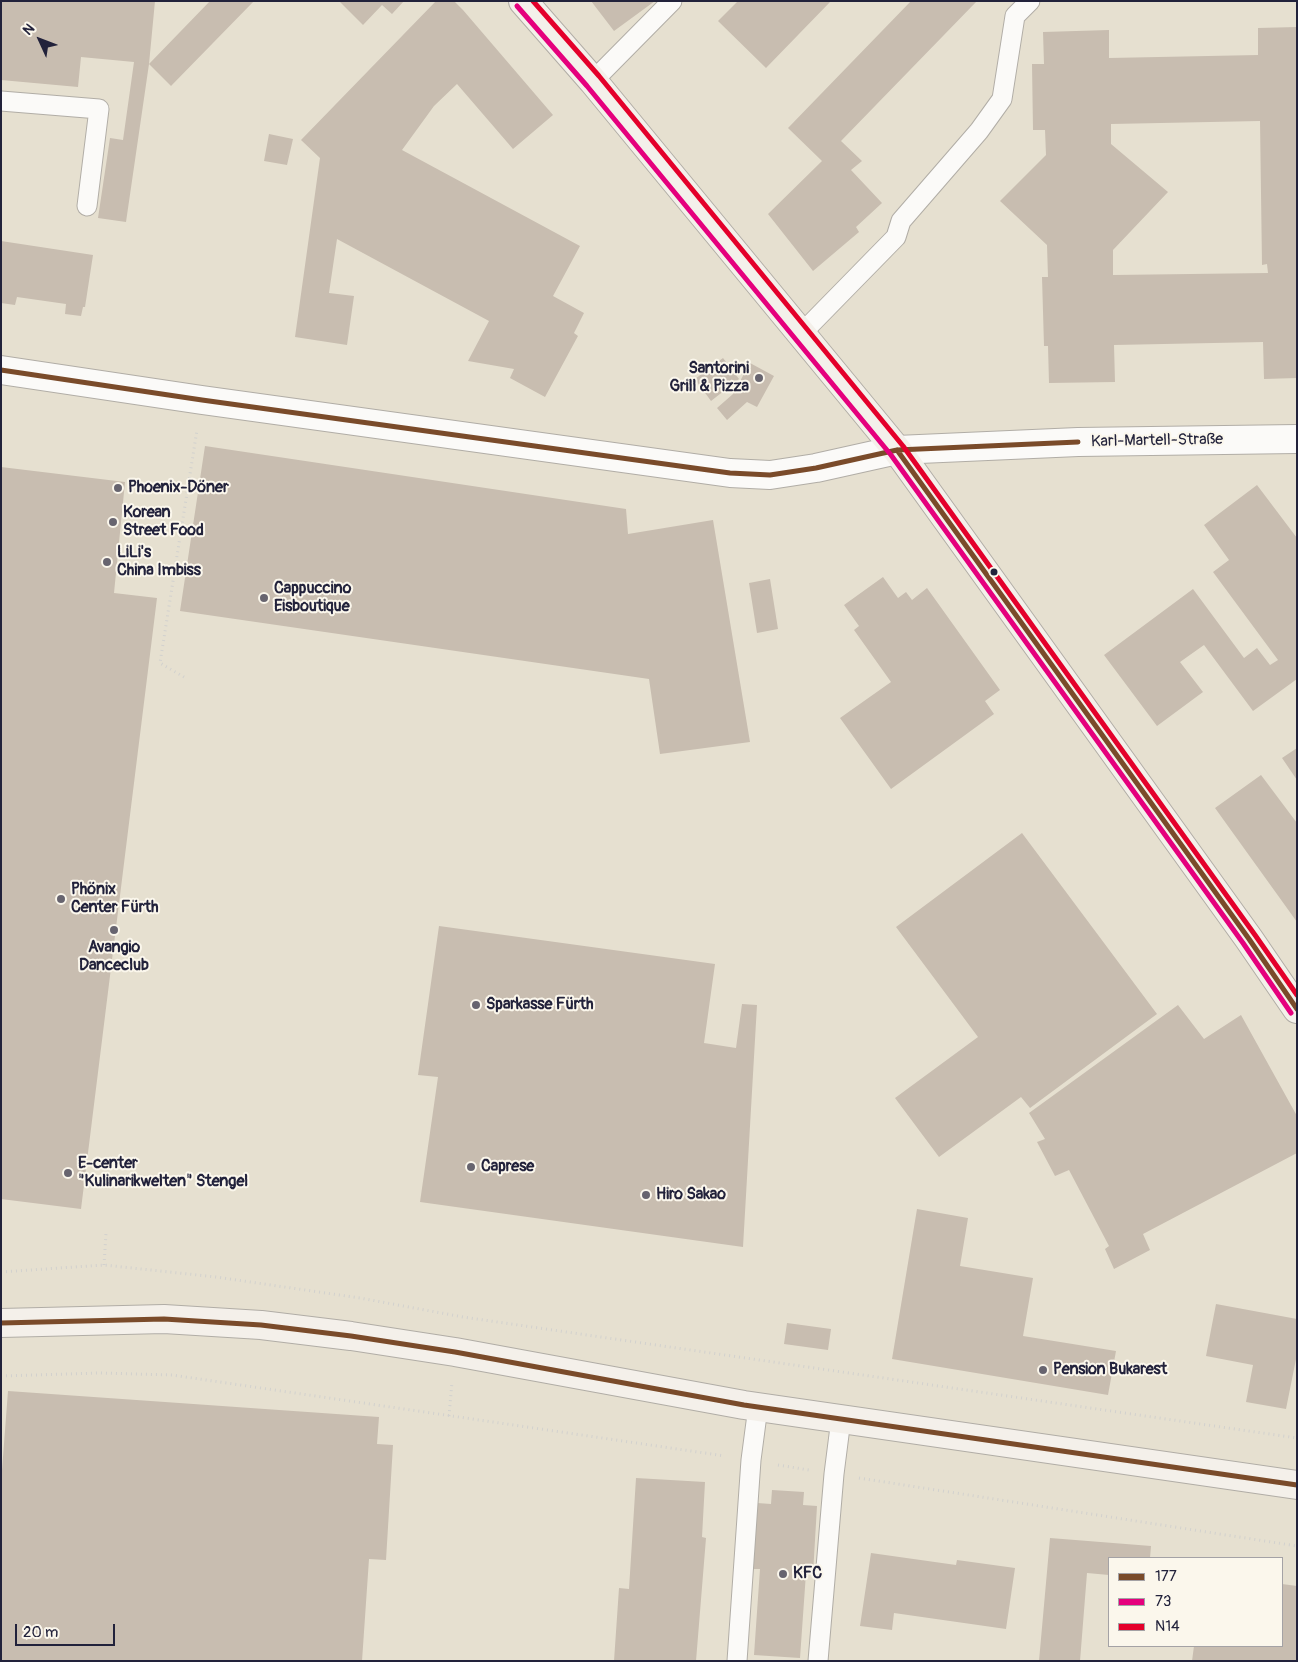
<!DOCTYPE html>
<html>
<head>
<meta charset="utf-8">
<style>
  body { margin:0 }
  #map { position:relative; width:1298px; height:1662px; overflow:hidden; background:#e6e0d0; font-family:Pangolin,sans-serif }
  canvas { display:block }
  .frame { position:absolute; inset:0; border:2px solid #22223b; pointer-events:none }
  .legend { position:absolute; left:1108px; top:1557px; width:175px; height:90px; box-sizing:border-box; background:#fbf7ec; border:1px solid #a4a2a5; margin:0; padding:6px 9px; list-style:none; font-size:15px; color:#22223b }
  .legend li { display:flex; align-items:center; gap:10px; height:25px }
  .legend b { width:25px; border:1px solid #a4a2a5 }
  .north { position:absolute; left:15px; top:15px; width:50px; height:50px; -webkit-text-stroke:4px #fbf7ec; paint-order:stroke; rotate:313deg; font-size:14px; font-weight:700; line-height:20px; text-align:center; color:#22223b }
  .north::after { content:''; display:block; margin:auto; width:18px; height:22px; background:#22223b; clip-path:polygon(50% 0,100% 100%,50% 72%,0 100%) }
  .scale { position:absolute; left:15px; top:1624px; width:100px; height:22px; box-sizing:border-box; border:2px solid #22223b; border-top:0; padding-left:6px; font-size:15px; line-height:18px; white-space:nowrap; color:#22223b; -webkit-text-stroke:4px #fbf7ec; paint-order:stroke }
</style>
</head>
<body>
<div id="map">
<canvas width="1298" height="1662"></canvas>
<div class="frame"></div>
<ul class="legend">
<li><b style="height:6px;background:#7a4b2a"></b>177</li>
<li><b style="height:6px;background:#e5007d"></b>73</li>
<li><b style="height:6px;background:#e4002b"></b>N14</li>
</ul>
<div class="north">N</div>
<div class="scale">20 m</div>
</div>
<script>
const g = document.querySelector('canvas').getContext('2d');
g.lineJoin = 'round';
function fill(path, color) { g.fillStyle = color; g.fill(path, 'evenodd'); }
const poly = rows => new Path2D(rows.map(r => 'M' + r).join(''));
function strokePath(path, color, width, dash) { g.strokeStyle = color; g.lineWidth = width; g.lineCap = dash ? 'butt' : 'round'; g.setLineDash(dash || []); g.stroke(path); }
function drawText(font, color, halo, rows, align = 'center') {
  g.font = font + ' Pangolin,sans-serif'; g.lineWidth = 4; g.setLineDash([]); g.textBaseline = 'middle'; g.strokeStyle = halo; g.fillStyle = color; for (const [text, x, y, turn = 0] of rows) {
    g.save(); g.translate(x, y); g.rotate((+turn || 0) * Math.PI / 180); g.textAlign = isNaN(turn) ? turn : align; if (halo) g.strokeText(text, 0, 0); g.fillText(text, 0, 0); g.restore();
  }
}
fill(poly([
  [1,1,155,1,149,64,126,222,98,218,110,138,123,140,134,62,81,57,78,87,1,80],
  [210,1,254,1,171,86,149,64],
  [339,1,404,1,392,14,382,5,363,25],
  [436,1,454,1,463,10,553,115,513,149,457,84,434,106,402,150,580,246,553,296,584,313,574,333,578,336,545,397,510,378,514,369,468,361,489,321,337,239,329,293,354,296,347,345,295,337,320,158,301,140],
  [591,1,655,1,614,31],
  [738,1,831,1,766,68,718,21],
  [911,1,977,1,841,141,862,161,851,170,882,203,856,227,859,232,813,271,768,214,822,161,788,128],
  [1297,27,1297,378,1264,379,1263,342,1114,345,1115,382,1049,383,1048,346,1044,346,1042,277,1048,277,1047,245,1000,201,1046,155,1045,130,1033,130,1032,64,1044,64,1043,32,1109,30,1109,58,1258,55,1258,28],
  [1260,121,1262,265,1267,264,1268,273,1113,275,1113,250,1168,192,1111,144,1111,124],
  [269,134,293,139,287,165,264,161],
  [1,241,93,255,85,307,83,307,81,316,65,314,66,304,17,297,15,305,1,303],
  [723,358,739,379,711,401,695,379],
  [750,363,774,376,757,407,747,402,727,420,717,408,733,394],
  [205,446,626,509,628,534,713,520,750,742,660,754,649,679,180,611],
  [1,467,125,482,114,593,157,598,81,1209,1,1199],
  [1257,485,1297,538,1297,679,1253,711,1204,645,1180,662,1203,692,1157,726,1104,655,1193,589,1244,658,1257,648,1270,665,1278,660,1213,572,1229,560,1204,525],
  [883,577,898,598,906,592,912,600,927,588,1000,690,985,701,994,714,891,789,840,718,891,682,854,630,859,626,844,605],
  [770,579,778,629,757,633,749,583],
  [1297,748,1297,780,1282,758],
  [1261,775,1297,823,1297,922,1215,808],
  [1022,833,1157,1014,1030,1108,1021,1097,939,1157,895,1098,978,1037,896,927],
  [439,926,715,964,704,1043,736,1048,742,1004,757,1005,743,1247,420,1202,438,1077,418,1075],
  [1178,1005,1204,1039,1241,1015,1297,1116,1297,1153,1143,1234,1150,1250,1114,1269,1105,1249,1109,1246,1069,1170,1055,1176,1037,1142,1045,1139,1029,1113],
  [917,1209,968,1218,960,1266,1033,1278,1023,1336,1116,1351,1108,1395,892,1359],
  [1216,1304,1297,1319,1297,1354,1286,1409,1246,1402,1253,1365,1206,1356],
  [787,1323,831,1329,828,1350,784,1344],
  [8,1391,379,1417,377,1444,393,1445,386,1560,369,1559,362,1661,1,1661,1,1483],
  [636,1478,705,1482,702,1537,706,1538,696,1661,614,1661,619,1588,629,1589],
  [772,1490,804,1492,803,1505,817,1506,813,1574,806,1573,800,1658,754,1655,760,1569,752,1569,757,1503,771,1504],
  [1050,1538,1151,1546,1150,1558,1109,1558,1109,1575,1087,1573,1080,1661,1039,1661],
  [871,1553,956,1565,957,1560,1015,1568,1006,1629,894,1613,892,1630,860,1626],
  [1282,1584,1297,1586,1297,1661,1192,1661,1194,1646,1282,1646]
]), '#c8bdb0');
const lane = poly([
  [593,81,672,1],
  [1,101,99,109,87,206],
  [802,333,896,237,901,221,979,131,1002,99,1015,16,1030,1],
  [737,1661,751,1460,758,1407],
  [818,1661,834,1474,841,1419]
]);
const street = poly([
  [1,370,202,400,730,473,770,475,816,468,897,450,1078,442,1297,439]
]);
const secondary = poly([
  [523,1,593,81,897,450,1249,939,1297,1009],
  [1,1323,164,1319,261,1325,351,1336,455,1352,744,1405,1297,1485]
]);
strokePath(lane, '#b1ada6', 21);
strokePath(street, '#b1ada6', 30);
strokePath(secondary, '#b1ada6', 30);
strokePath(poly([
  [184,677,160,663,197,430],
  [104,1265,106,1233],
  [1,1272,104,1265,216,1277,360,1298,463,1317,1297,1438],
  [1,1376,100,1373,172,1375,725,1456],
  [449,1416,452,1382],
  [778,1465,809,1470],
  [859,1478,1297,1546]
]), '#d2d1ce', 3, [1, 4]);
strokePath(lane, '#fbfaf8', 19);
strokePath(street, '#fbfaf8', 28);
strokePath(secondary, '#f4f0ea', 28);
strokePath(poly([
  [1,370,202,400,730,473,770,475,816,468,897,450,1078,442],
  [897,450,1249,939,1297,1009],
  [1,1323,164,1319,261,1325,351,1336,455,1352,744,1405,1297,1485]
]), '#7a4b2a', 5);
strokePath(poly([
  [517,6,587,86,891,455,1243,943,1291,1013]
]), '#e5007d', 5);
strokePath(poly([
  [533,1,599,76,903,446,1255,935,1297,995]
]), '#e4002b', 5);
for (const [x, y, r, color] of [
  [759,378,5,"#67646f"],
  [118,488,5,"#67646f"],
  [113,522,5,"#67646f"],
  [107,562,5,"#67646f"],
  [994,572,4.5,"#22223b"],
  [264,598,5,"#67646f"],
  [61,899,5,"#67646f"],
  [114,930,5,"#67646f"],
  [476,1005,5,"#67646f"],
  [471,1167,5,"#67646f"],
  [68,1173,5,"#67646f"],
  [646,1195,5,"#67646f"],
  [1043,1370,5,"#67646f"],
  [783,1574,5,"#67646f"]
]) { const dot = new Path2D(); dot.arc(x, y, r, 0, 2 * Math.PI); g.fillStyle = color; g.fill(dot); strokePath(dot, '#fbf7ec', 2); }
drawText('bold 16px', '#22223b', '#fbf7ec', [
  ["Santorini",749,369,"right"],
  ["Grill & Pizza",749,387,"right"],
  ["Phoenix-Döner",128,488],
  ["Korean",123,513],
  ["Street Food",123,531],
  ["LiLi's",117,553],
  ["China Imbiss",117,571],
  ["Cappuccino",274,589],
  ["Eisboutique",274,607],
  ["Phönix",71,890],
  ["Center Fürth",71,908],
  ["Avangio",114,948,"center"],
  ["Danceclub",114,966,"center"],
  ["Sparkasse Fürth",486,1005],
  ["E-center",78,1164],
  ["\"Kulinarikwelten\" Stengel",78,1182],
  ["Caprese",481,1167],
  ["Hiro Sakao",656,1195],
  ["Pension Bukarest",1053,1370],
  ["KFC",793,1574]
], 'left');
drawText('16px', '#22223b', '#fbf7ec', [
  ["Karl-Martell-Straße",1157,441,-1]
]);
</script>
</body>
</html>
